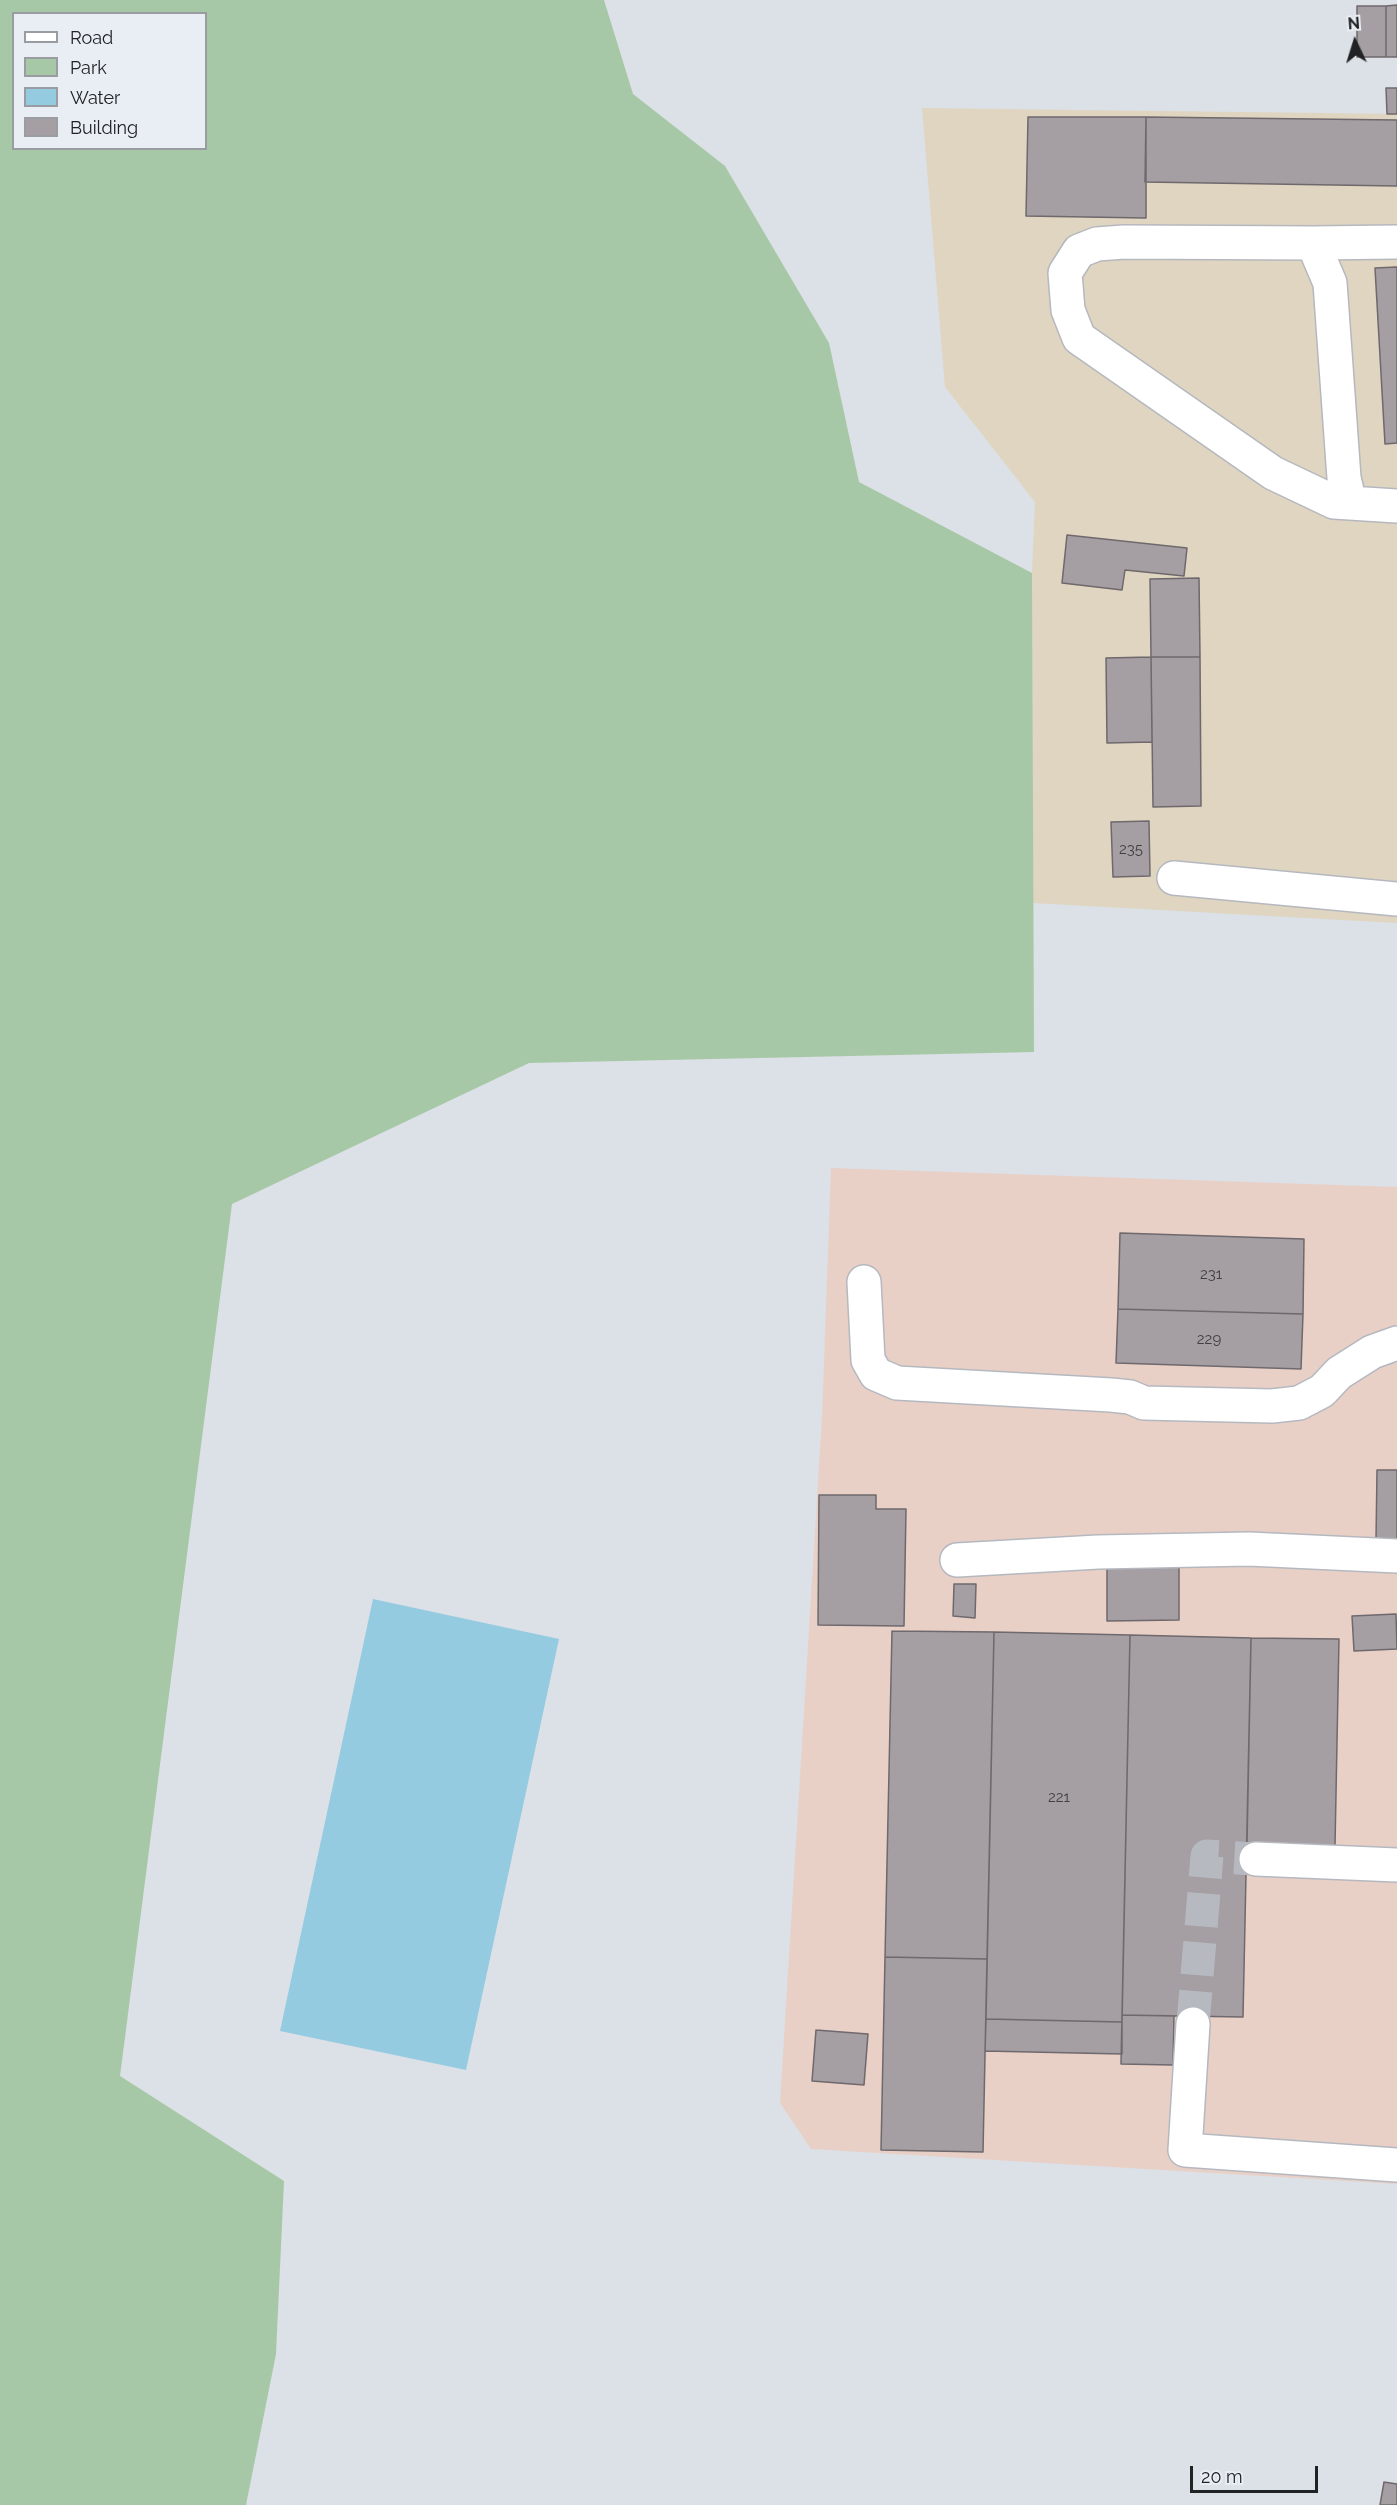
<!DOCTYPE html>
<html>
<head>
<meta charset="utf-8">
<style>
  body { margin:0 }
  #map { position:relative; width:1397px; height:2505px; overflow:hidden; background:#dce0e7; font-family:Raleway,sans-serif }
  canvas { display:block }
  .legend { position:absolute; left:12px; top:12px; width:195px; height:138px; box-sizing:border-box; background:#e9edf4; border:2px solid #999ca1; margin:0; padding:8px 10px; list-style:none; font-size:18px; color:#202224 }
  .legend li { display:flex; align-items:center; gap:12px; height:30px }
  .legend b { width:30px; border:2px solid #999ca1 }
  .north { position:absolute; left:1325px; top:12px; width:60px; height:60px; -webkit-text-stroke:4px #e9edf4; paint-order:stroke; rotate:356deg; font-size:16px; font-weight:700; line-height:24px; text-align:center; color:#202224 }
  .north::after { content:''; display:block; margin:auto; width:21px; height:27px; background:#202224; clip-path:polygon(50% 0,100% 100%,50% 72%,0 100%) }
  .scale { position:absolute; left:1190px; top:2466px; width:128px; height:27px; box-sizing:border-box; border:3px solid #202224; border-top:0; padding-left:8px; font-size:18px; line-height:21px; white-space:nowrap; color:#202224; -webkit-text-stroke:4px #e9edf4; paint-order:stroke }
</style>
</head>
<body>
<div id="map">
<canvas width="1397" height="2505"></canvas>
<ul class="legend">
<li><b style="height:8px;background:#fff"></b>Road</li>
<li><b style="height:16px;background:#a7c8a6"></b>Park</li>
<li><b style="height:16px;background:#95cbe1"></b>Water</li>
<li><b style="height:16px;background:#a59ea2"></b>Building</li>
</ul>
<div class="north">N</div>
<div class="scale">20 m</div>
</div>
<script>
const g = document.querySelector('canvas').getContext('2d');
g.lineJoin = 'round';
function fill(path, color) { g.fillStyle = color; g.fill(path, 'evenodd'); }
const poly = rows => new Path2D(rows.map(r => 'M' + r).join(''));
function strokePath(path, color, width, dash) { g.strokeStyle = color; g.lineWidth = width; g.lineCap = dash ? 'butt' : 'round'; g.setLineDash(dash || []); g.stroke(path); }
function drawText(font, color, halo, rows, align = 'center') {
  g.font = font + ' Raleway,sans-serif'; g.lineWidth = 4.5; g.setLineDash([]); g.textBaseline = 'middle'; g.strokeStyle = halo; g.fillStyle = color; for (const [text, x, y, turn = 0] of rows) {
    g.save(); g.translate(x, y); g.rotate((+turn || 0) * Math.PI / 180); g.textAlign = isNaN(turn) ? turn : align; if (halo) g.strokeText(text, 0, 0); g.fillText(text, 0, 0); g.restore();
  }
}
fill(poly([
  [922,108,1397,114,1397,923,1033,903,1032,573,1035,502,945,387]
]), '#dfd5c0');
fill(poly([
  [831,1168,1397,1187,1397,2184,811,2149,780,2103,822,1417]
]), '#e8d0c7');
fill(poly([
  [0,0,604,0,633,94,725,166,829,343,859,482,1032,573,1034,1052,529,1063,232,1204,120,2076,284,2181,276,2354,246,2505,0,2505],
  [14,14,206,14,206,148,14,148]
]), '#a7c8a6');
fill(poly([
  [373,1599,559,1639,466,2070,280,2031]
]), '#95cbe1');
const building = poly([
  [1397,5,1397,57,1386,57,1386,6,1397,5],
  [1357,6,1386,6,1386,57,1357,57,1357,6],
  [1386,88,1397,88,1397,114,1387,114,1386,88],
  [1028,117,1146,117,1146,218,1026,216,1028,117],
  [1146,117,1397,120,1397,186,1145,182,1146,117],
  [1397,267,1397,443,1385,444,1375,268,1397,267],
  [1067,535,1187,548,1184,576,1125,570,1122,590,1062,583,1067,535],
  [1199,578,1200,657,1151,657,1150,579,1199,578],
  [1151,657,1152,742,1107,743,1106,658,1151,657],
  [1151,657,1200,657,1201,806,1153,807,1151,657],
  [1149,821,1150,876,1113,877,1111,822,1149,821],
  [1120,1233,1304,1239,1303,1314,1118,1309,1120,1233],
  [1118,1309,1303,1314,1301,1369,1116,1363,1118,1309],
  [1377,1470,1397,1470,1397,1540,1376,1540,1377,1470],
  [819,1495,876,1495,876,1509,906,1509,904,1626,818,1625,819,1495],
  [1107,1561,1179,1561,1179,1620,1107,1621,1107,1561],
  [954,1584,976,1584,975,1618,953,1616,954,1584],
  [1396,1614,1397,1649,1354,1651,1352,1616,1396,1614],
  [892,1631,994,1632,987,1959,885,1957,892,1631],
  [994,1632,1130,1635,1122,2022,986,2019,994,1632],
  [1130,1635,1251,1638,1243,2017,1122,2015,1130,1635],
  [1251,1638,1339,1639,1335,1846,1247,1844,1251,1638],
  [885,1957,987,1959,983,2152,881,2150,885,1957],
  [1122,2015,1174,2016,1173,2065,1121,2064,1122,2015],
  [986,2019,1122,2022,1122,2054,985,2051,986,2019],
  [816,2030,868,2034,864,2085,812,2081,816,2030],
  [1384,2482,1397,2484,1397,2505,1380,2505,1384,2482]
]);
fill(building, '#a59ea2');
strokePath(building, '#6f686c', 1.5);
strokePath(poly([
  [1193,2024,1207,1856,1256,1859]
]), '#b6bac0', 33, [33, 16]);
const minor = poly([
  [1313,243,1397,242],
  [1350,503,1344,478,1330,283,1313,243,1124,242,1097,244,1079,251,1065,273,1068,310,1079,338,1273,473,1334,502,1397,506],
  [1174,878,1397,899],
  [864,1282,868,1360,876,1374,897,1383,1111,1395,1130,1397,1144,1403,1272,1406,1299,1403,1322,1391,1339,1373,1372,1352,1397,1343],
  [957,1560,1098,1552,1249,1549,1397,1556],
  [1256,1859,1397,1865],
  [1193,2024,1185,2150,1397,2165]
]);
strokePath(minor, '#b5b8bf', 36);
strokePath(minor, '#fff', 33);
drawText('15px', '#414144', null, [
  ["235",1131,849],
  ["231",1211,1274],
  ["229",1209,1339],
  ["221",1059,1797]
]);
</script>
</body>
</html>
